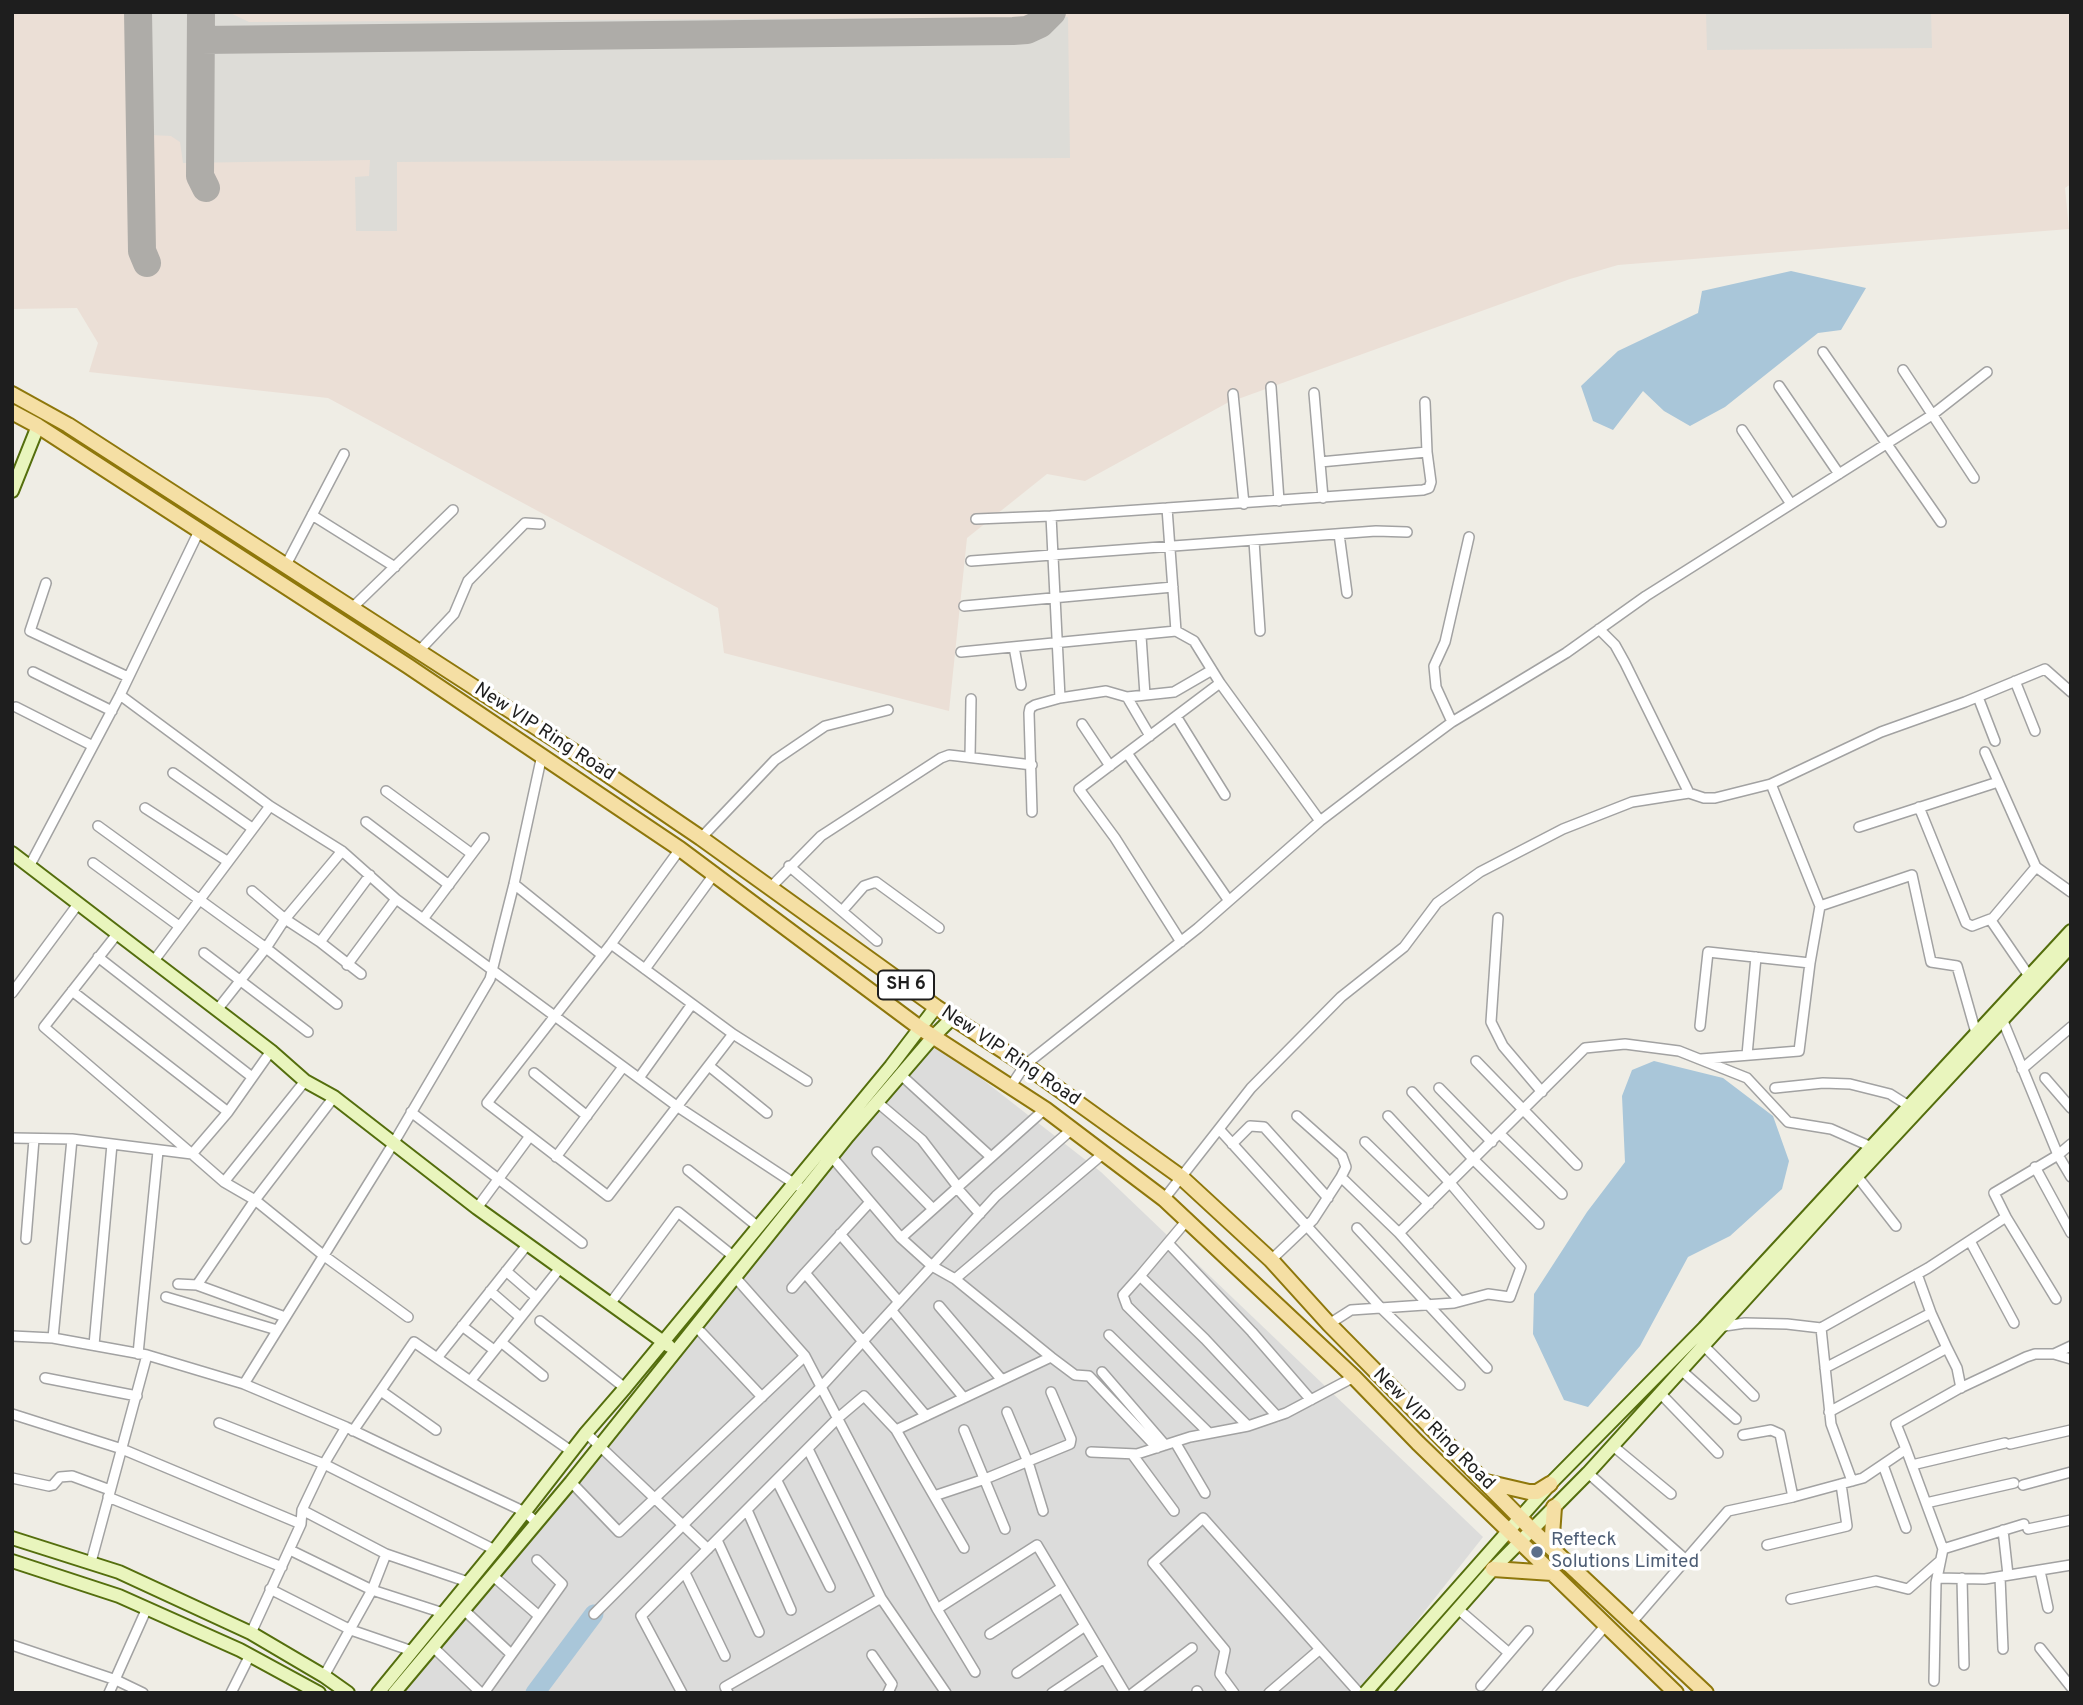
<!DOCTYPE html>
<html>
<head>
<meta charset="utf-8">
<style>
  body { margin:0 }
  #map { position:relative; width:2083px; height:1705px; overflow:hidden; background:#efede5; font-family:Overpass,sans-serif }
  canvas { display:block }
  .frame { position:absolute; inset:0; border:14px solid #1e1e1e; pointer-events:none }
</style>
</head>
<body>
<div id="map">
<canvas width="2083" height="1705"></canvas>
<div class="frame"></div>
</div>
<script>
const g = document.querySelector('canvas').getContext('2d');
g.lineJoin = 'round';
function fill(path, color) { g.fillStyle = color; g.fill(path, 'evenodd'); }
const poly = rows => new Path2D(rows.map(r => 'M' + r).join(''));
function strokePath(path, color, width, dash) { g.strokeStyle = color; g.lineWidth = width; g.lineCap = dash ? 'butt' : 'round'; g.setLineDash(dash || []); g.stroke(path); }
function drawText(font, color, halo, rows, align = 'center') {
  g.font = font + ' Overpass,sans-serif'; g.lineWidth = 7; g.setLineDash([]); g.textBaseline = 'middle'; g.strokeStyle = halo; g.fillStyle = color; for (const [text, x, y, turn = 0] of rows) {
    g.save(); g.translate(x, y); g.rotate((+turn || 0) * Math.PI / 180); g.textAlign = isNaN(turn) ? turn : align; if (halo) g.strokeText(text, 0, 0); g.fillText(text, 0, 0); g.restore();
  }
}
fill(poly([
  [932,1040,1101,1172,1483,1537,1360,1693,405,1693]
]), '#dcdcdb');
fill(poly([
  [12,12,2071,12,2071,184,2065,188,2069,229,1618,265,1570,279,1227,403,1085,481,1047,474,967,538,949,711,724,653,718,608,328,398,89,372,98,343,77,308,12,309]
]), '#ebdfd6');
fill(poly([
  [127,12,228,12,249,22,1068,17,1070,158,397,162,397,231,356,231,355,177,369,176,370,160,183,163,180,142,171,136,131,134],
  [1706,12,1931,12,1932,48,1707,50]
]), '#dddcd7');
fill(poly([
  [1791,271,1866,288,1841,330,1818,333,1725,407,1690,426,1664,411,1643,391,1613,430,1593,421,1581,386,1618,351,1698,313,1702,291],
  [1654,1061,1723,1078,1773,1116,1789,1161,1782,1189,1730,1236,1688,1257,1640,1346,1588,1407,1564,1400,1533,1334,1534,1294,1587,1212,1625,1162,1622,1096,1632,1070]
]), '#a9c6d9');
strokePath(poly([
  [535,1693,594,1614]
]), '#a9c6d9', 19);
strokePath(poly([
  [138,12,142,251,147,263],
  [201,12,200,176,206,188],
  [201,40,1013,31,1027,30,1040,24,1052,12]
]), '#aeaca8', 28);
const street = poly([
  [1823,352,1941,522],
  [1903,370,1974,478],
  [1779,386,1839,474],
  [1271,387,1279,501],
  [1314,393,1323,498],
  [1233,394,1244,504],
  [1742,430,1791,504],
  [1320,462,1427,452,1425,402],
  [1167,508,1051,516,1060,698,1106,691,1127,697,1174,692,1212,670],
  [312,515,395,567],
  [976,519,1051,516],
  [1339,534,1347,593],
  [1254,541,1260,631],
  [971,561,1376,531,1407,532],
  [286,565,344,454],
  [46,583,30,631,128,677],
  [964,606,1173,587],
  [352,608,453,510],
  [1141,636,1145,695],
  [1014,647,1021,685],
  [419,651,454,614,468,581,525,523,540,524],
  [961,652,1176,631],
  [33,672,112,711],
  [2015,681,2035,731],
  [1220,683,1320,821],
  [120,695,270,806,342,851,396,899,678,1107,798,1186],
  [1127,697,1150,736],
  [1978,697,1995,741],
  [16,707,93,746],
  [1176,716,1225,795],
  [1452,722,1436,687,1434,666,1445,642,1469,537],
  [1082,724,1110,766],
  [1985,752,2036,867,2071,892],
  [1127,753,1229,901],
  [970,757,971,699],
  [173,773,252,828],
  [386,791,472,854],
  [1689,793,1704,798,1715,798,1771,784],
  [1919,807,1966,923,1972,926,1993,918],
  [145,808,227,861],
  [1032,812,1029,713,1030,708,1035,705,1060,698],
  [366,822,449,885],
  [98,826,266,948,337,1004],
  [1859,827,1998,782],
  [701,838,775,760,825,726,888,710],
  [680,849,611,944,487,1103,608,1196,733,1034],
  [93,863,179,926],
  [30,865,120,695,199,531],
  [789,866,877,941],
  [514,884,602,955],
  [770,888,821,836,941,758,949,755,958,756,1032,765],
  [252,891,285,919,320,942,361,974],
  [1820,906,1771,784,1881,732,1965,702,2045,669,2071,692],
  [842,911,864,886,876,882,939,928],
  [1498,918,1491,1022,1503,1046,1542,1092],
  [423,919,484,838],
  [117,934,44,1027,192,1154,228,1112,271,1051],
  [320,942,370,875],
  [1181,942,1115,838,1079,789,1220,683,1194,641,1176,631,1167,508,1423,490,1429,488,1431,482,1427,452],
  [611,944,733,1034,807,1081],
  [204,953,308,1032],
  [98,957,252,1077],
  [153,962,270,806],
  [347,965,396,899],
  [645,969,715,873],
  [2029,976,1992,922,1993,918,2036,867],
  [72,991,228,1112],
  [12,993,78,904],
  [217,1010,266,948,285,919,342,851],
  [1700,1026,1708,952,1810,963],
  [1747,1055,1756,957],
  [1701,1059,1799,1051,1810,963,1820,906,1912,875,1931,962,1957,966,1976,1033],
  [1476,1061,1577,1165],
  [709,1066,767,1113],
  [2022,1069,2071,1027],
  [534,1073,587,1116],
  [901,1075,991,1157],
  [639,1078,692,1004],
  [2045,1078,2071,1108],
  [1011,1086,1025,1065,1198,928,1320,821,1379,776,1452,722,1566,653,1646,596,1932,415,1987,372],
  [1439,1088,1492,1142],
  [1775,1088,1823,1083,1850,1084,1890,1094,1909,1106],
  [1412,1092,1474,1160,1539,1224],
  [877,1102,922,1140,958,1187],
  [411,1112,582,1243],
  [1297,1116,1342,1156,1346,1167,1341,1177],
  [1219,1129,1381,1308,1460,1385],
  [1500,1134,1562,1194],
  [12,1138,72,1139,192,1154,224,1182,255,1200,323,1255,408,1317],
  [1365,1142,1429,1204],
  [1232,1144,1250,1126,1264,1127,1328,1198],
  [2071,1144,2058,1155,2071,1177],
  [877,1152,933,1209],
  [556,1157,623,1067],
  [832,1157,901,1238],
  [2035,1167,2071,1233],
  [688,1170,757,1226],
  [1857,1176,1896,1226],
  [224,1182,305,1081],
  [957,1188,980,1214],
  [1164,1199,1251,1088,1341,997,1404,947,1437,903,1480,872,1563,829,1632,802,1689,793,1625,663,1615,645,1599,629],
  [870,1202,805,1273,926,1416],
  [477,1208,530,1136],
  [2006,1217,2056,1299],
  [1188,1219,1140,1276,1205,1339,1277,1416],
  [1357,1228,1487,1368],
  [840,1234,899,1302],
  [26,1239,34,1139],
  [1970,1241,2014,1323],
  [1168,1243,1252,1332,1311,1400],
  [1271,1260,1313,1220,1341,1177,1399,1233],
  [506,1271,536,1297],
  [1140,1276,1123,1295,1127,1306,1248,1426],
  [735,1277,805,1356,937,1609,975,1672],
  [955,1279,932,1266,901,1238,1045,1109],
  [178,1284,197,1285,285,1317],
  [197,1285,255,1200,334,1097],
  [792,1288,805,1273],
  [490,1291,520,1317],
  [166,1297,277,1330],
  [1460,1301,1399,1233,1585,1048,1625,1044,1679,1051,1747,1078,1788,1122,1831,1129,1876,1149],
  [610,1304,678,1212,733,1256],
  [939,1306,1002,1380],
  [892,1311,964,1398],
  [540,1321,625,1388],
  [1329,1324,1351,1310,1454,1303,1488,1294,1510,1297,1521,1267,1451,1184,1388,1116],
  [462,1326,494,1350],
  [1718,1327,1745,1323,1787,1324,1821,1328],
  [701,1332,762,1397],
  [1109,1335,1209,1433],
  [12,1336,53,1338,147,1355,244,1384,346,1427,442,1473,525,1512,537,1523],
  [53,1338,72,1139],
  [501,1342,543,1376],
  [94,1345,112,1144],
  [1703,1345,1754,1396],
  [1947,1348,1957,1368,1961,1388],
  [138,1354,158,1151],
  [2054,1354,2071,1346],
  [1051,1357,1075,1375,1089,1376,1157,1448],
  [437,1358,527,1245],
  [1825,1368,1931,1313,1917,1274],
  [1681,1370,1736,1419],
  [1102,1372,1165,1445],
  [45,1378,137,1396],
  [471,1380,560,1268],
  [244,1384,393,1144,490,979,514,884,542,755],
  [381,1391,436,1430],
  [1660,1393,1718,1453],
  [1007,1412,1028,1462,1043,1511],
  [1829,1412,1947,1348,1931,1313],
  [12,1414,122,1449,301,1524],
  [219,1423,324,1464,495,1550],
  [896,1430,964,1548],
  [964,1430,1005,1529],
  [353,1431,414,1342,571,1451],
  [586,1433,708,1549],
  [1743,1435,1771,1430,1780,1434,1793,1497],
  [1175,1442,1205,1493],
  [2010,1444,2071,1430],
  [1613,1446,1671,1494],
  [1906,1449,1943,1549,1936,1583,1934,1681],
  [1091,1452,1137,1454,1190,1437,1248,1426,1286,1413,1354,1377],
  [1132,1454,1174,1511],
  [1883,1465,1906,1528],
  [1912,1465,2005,1443],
  [1588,1473,1685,1559],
  [12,1478,49,1486,53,1485,60,1477,72,1476,110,1490],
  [777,1481,830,1587],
  [1852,1481,1831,1424,1821,1328,1928,1268,2006,1217,1994,1193,2058,1155,2003,1021],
  [571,1482,619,1532,805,1356],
  [2023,1485,2071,1472],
  [934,1496,985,1479,1070,1444,1071,1439,1051,1392],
  [108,1497,282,1567],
  [1926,1503,2014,1483],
  [302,1510,386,1554,468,1582],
  [747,1510,791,1610],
  [2028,1529,2071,1520],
  [2003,1530,2008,1575],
  [717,1540,759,1632],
  [1767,1545,1847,1526,1841,1484],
  [1943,1549,2024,1524],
  [290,1550,372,1590,443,1613],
  [91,1562,147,1355],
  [2040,1571,2048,1608],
  [685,1573,725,1656],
  [493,1576,539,1616],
  [2000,1577,2003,1649],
  [1937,1578,1985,1579,2071,1565],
  [1962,1578,1964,1665],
  [270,1589,351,1630,412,1651],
  [881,1598,946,1693],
  [1791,1599,1876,1581,1908,1589,1940,1561],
  [937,1609,1037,1545,1125,1693],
  [1458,1609,1509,1653],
  [464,1610,511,1654],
  [594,1614,821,1387,996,1196,1071,1130],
  [1632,1622,1728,1511,1793,1497,1863,1478,1906,1449,1896,1424,1958,1389,2026,1357,2035,1354,2054,1354,2071,1359],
  [251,1633,301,1524,302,1510,324,1464,346,1427],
  [990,1634,1061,1588],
  [12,1645,116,1680,143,1693],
  [433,1647,481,1693],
  [2040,1648,2071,1687],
  [872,1655,892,1684,888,1693],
  [1017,1673,1085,1626],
  [324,1676,372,1590,386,1554],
  [1481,1686,1528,1631],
  [1197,1691,1198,1693],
  [109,1693,147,1608],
  [231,1693,250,1655],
  [484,1693,562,1584,537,1560],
  [682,1693,641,1616,838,1418,864,1396,896,1430,1051,1357,955,1279,1104,1153],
  [728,1693,725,1687,881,1598,808,1449],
  [1052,1693,1104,1658],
  [1133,1693,1192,1648],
  [1234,1693,1220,1674,1225,1650,1153,1563,1203,1518,1359,1693],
  [1269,1693,1319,1650],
  [1547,1693,1606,1625]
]);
const secondary = poly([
  [12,491,38,426],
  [12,853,271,1051,305,1081,334,1097,477,1208,669,1346],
  [12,1538,119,1572,251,1633,324,1676,348,1693],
  [12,1561,119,1596,240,1650,319,1693],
  [378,1693,495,1550,586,1433,625,1388,891,1066,936,1007],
  [394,1693,571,1482,848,1136,933,1037,952,1018],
  [1365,1693,1550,1484,1704,1328,2071,931],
  [1384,1693,1493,1569,1588,1473,1857,1176,2071,946]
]);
const primary = poly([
  [12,394,68,425,576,753,701,838,936,1007,1025,1065,1181,1177,1271,1260,1329,1324,1531,1529,1706,1693],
  [12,412,38,426,408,666,680,849,920,1028,1045,1109,1164,1199,1354,1377,1418,1443,1676,1693],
  [1486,1482,1529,1492,1537,1492,1550,1484],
  [1554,1507,1552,1535,1555,1551],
  [1493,1569,1552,1573]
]);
strokePath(street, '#a2a2a2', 12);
strokePath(secondary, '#546e0d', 16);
strokePath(primary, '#8e770b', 18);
strokePath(street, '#fff', 9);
strokePath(secondary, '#e9f5bd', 12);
strokePath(primary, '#f5dfa4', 14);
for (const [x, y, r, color] of [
  [1537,1552,7,"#5c6f8a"]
]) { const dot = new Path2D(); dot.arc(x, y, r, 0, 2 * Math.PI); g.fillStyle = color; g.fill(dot); strokePath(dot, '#fff', 2.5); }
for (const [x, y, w] of [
  [906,985,56]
]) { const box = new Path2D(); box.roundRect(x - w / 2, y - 14.5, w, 29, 5); g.fillStyle = '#fff'; g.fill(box); strokePath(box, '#1e1e1e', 2); }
drawText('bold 18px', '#1e1e1e', null, [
  ["SH 6",906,985]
]);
drawText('19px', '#1e1e1e', '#fff', [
  ["New VIP Ring Road",544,733,33],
  ["New VIP Ring Road",1010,1057,34],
  ["New VIP Ring Road",1433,1430,45]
]);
drawText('19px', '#4e5e75', '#fff', [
  ["Refteck",1551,1541],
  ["Solutions Limited",1551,1563]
], 'left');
</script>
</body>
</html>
